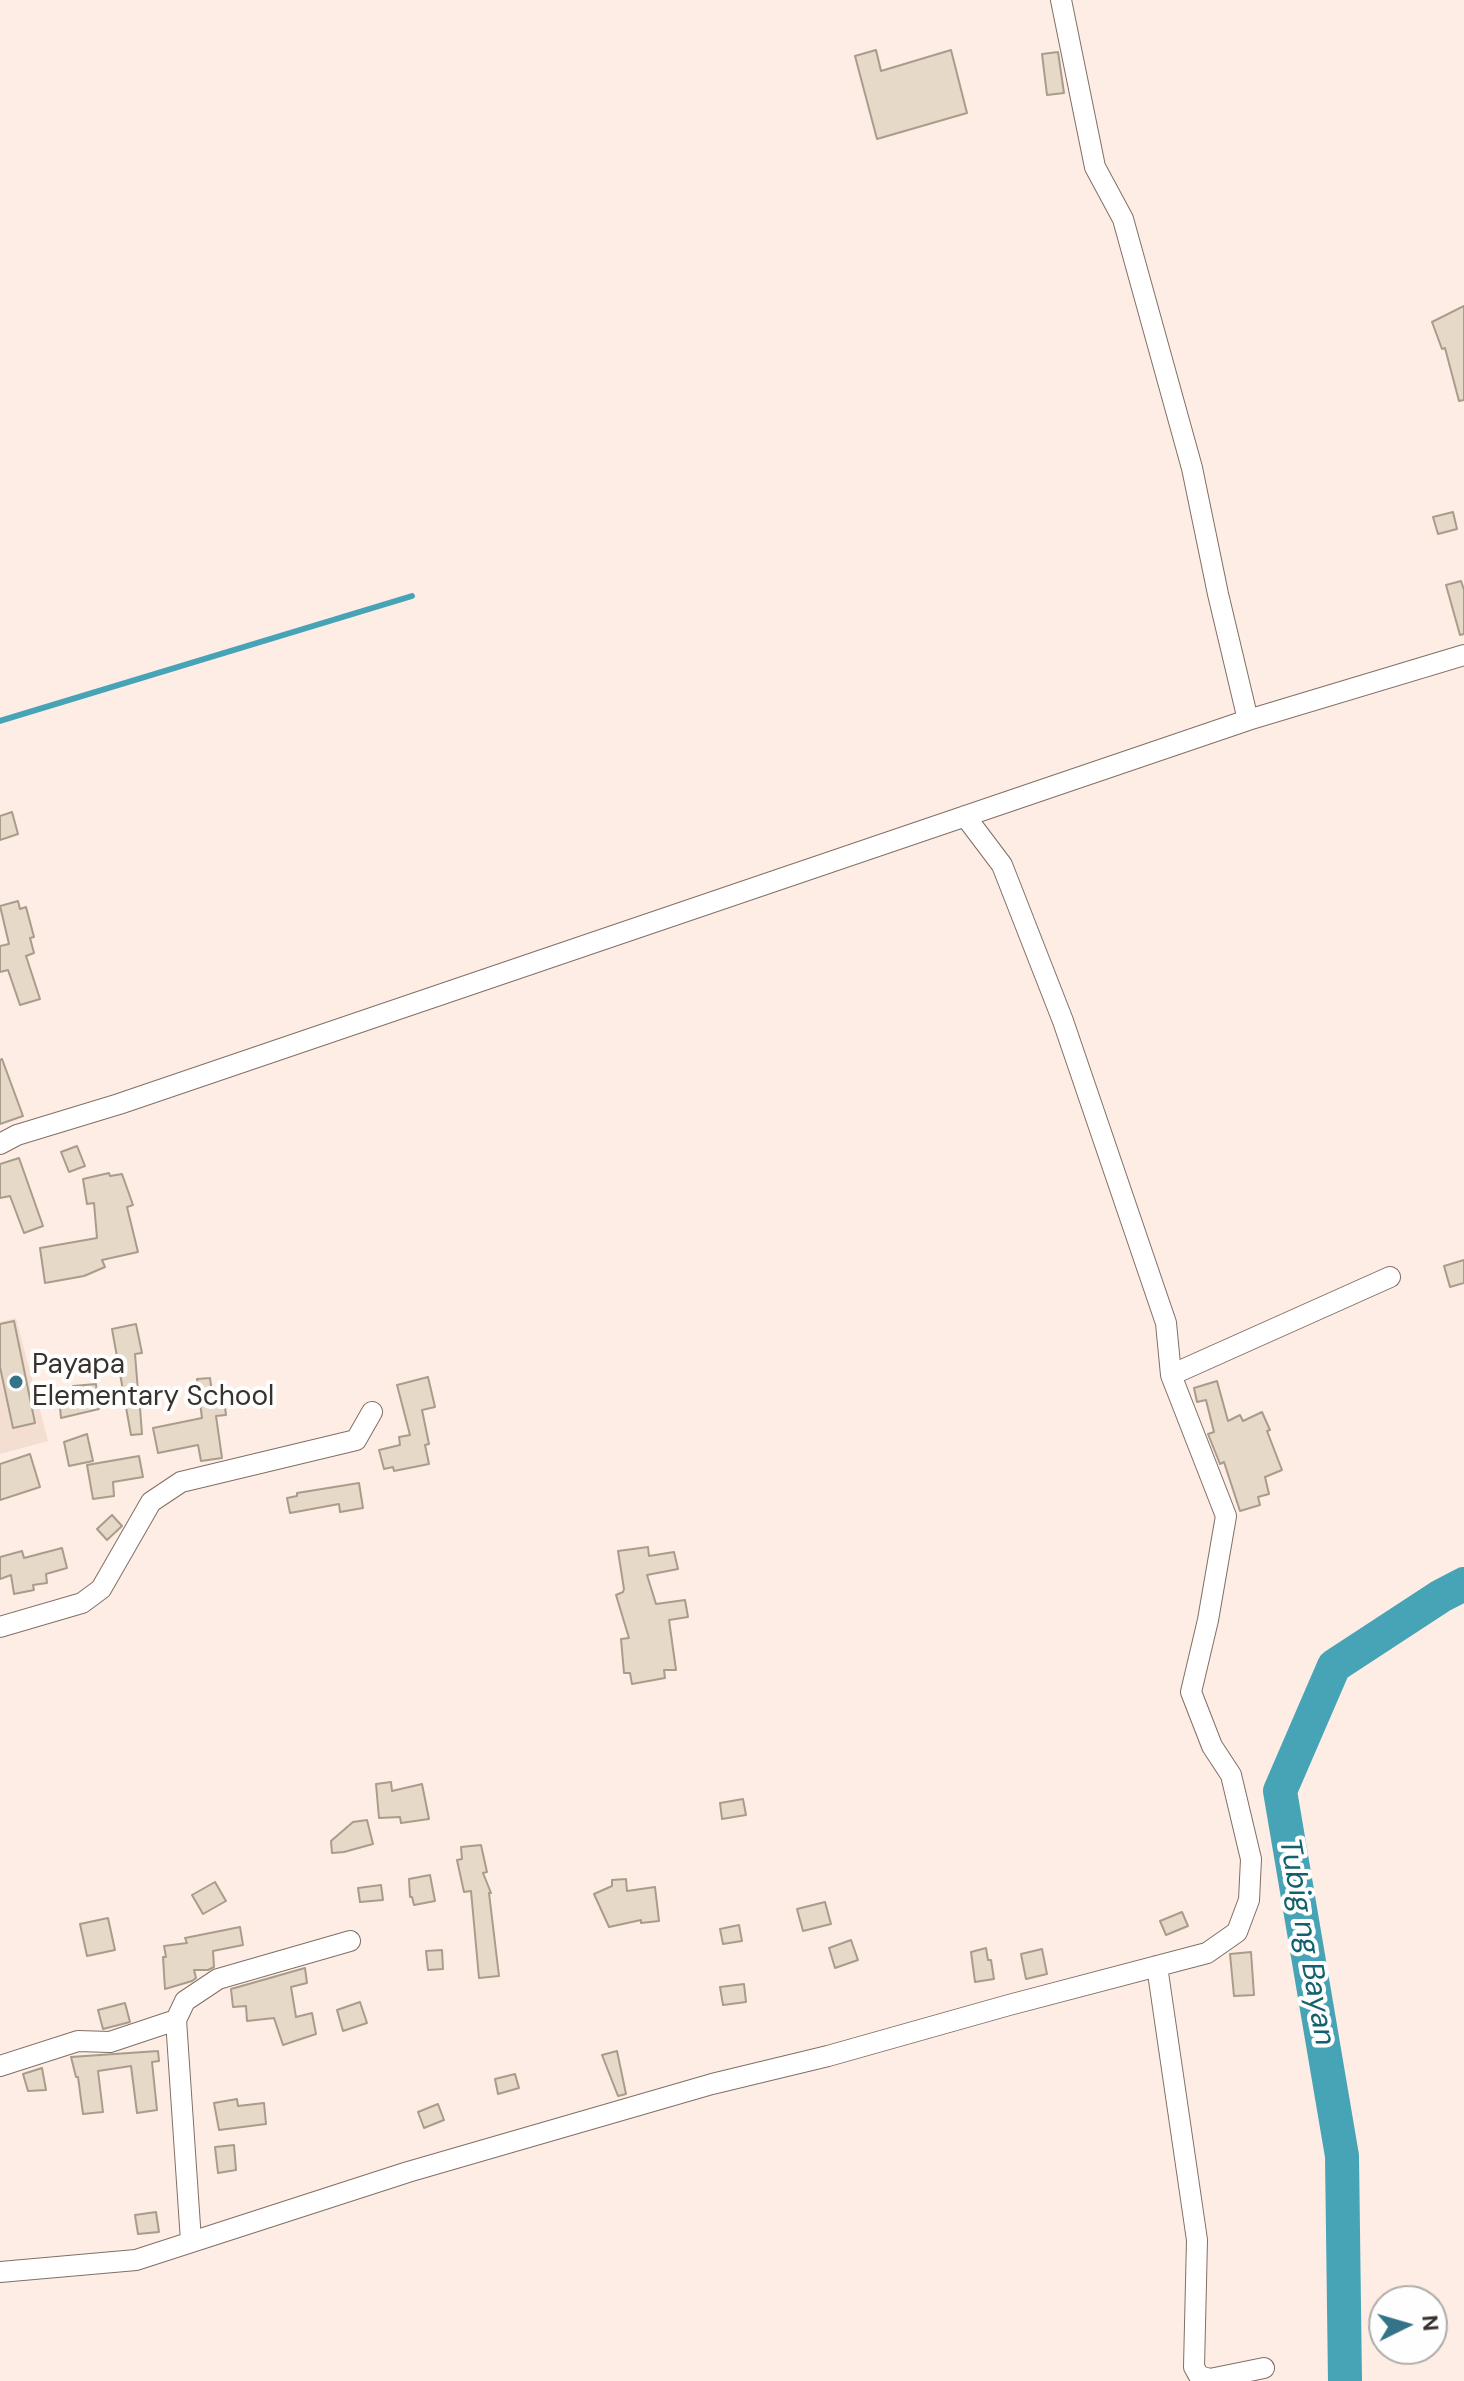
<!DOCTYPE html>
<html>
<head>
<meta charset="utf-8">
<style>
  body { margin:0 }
  #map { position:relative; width:1464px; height:2381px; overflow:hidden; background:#feede4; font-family:"DM Sans",sans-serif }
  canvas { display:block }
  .north { position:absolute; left:1368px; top:2285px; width:80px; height:80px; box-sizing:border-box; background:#fefefe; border:2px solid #afacaa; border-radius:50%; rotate:85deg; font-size:22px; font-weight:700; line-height:32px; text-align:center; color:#39312c }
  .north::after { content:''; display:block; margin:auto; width:28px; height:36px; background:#347388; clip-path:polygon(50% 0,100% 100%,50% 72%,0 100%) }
</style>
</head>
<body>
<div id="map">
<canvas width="1464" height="2381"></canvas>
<div class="north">N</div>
</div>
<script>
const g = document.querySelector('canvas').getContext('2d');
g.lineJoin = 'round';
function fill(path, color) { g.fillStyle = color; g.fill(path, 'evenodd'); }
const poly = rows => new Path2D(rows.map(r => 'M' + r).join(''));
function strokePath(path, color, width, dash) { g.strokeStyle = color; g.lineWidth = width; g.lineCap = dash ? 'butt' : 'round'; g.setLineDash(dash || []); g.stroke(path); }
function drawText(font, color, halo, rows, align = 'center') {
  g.font = font + ' "DM Sans",sans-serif'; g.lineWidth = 8; g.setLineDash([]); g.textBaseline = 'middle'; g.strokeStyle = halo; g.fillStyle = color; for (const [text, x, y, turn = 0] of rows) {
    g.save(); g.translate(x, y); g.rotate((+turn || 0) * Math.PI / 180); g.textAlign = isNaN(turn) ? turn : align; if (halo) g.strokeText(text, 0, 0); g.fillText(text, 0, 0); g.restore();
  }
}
fill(poly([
  [16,1318,48,1441,0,1454,0,1322]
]), '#f3ded1');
strokePath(poly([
  [0,721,412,596]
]), '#47a4b7', 6);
strokePath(poly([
  [1345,2381,1342,2156,1280,1791,1334,1666,1441,1596,1464,1584]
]), '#47a4b7', 34);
const building = poly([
  [876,50,881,71,951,50,967,113,877,139,855,56,876,50],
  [1058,52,1064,93,1047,95,1042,54,1058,52],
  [1464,306,1464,400,1459,401,1445,348,1442,349,1432,322,1464,306],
  [1453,512,1457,529,1438,534,1433,517,1453,512],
  [1461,581,1464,590,1464,634,1460,635,1446,585,1461,581],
  [12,812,18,834,0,840,0,816,12,812],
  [18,901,20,909,26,907,34,937,30,938,34,953,26,956,40,999,20,1005,8,970,0,972,0,946,9,944,0,906,18,901],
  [2,1059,23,1116,0,1124,0,1060,2,1059],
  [77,1146,85,1166,69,1172,61,1152,77,1146],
  [19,1158,43,1226,24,1233,10,1196,0,1198,0,1164,19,1158],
  [109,1173,110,1176,122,1174,133,1205,127,1207,138,1252,102,1260,105,1267,84,1276,45,1283,40,1248,97,1238,94,1203,87,1204,83,1179,109,1173],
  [1464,1260,1464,1283,1450,1287,1444,1266,1464,1260],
  [14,1321,35,1423,13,1428,0,1367,0,1324,14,1321],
  [136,1324,142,1353,135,1354,138,1391,141,1390,144,1408,140,1408,142,1434,131,1435,112,1329,136,1324],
  [428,1377,435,1407,422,1410,429,1444,425,1445,429,1464,394,1471,393,1467,384,1469,379,1450,400,1445,399,1437,410,1435,397,1385,428,1377],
  [210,1378,212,1393,223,1392,226,1415,216,1416,222,1458,201,1461,198,1445,158,1453,153,1428,202,1418,197,1379,210,1378],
  [1217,1381,1228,1421,1240,1415,1243,1421,1262,1412,1270,1430,1267,1431,1282,1470,1265,1477,1269,1494,1258,1497,1260,1505,1240,1511,1224,1462,1220,1464,1208,1434,1214,1432,1206,1400,1197,1402,1194,1388,1217,1381],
  [96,1384,99,1409,61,1418,59,1397,74,1396,73,1386,96,1384],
  [87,1434,93,1461,69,1466,64,1442,87,1434],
  [30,1454,40,1487,0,1500,0,1464,30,1454],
  [139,1456,143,1477,113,1482,114,1496,93,1499,87,1465,139,1456],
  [359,1483,363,1508,340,1512,339,1504,290,1513,287,1498,297,1496,297,1493,359,1483],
  [112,1515,122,1526,107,1540,97,1529,112,1515],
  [648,1547,649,1556,674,1552,678,1569,647,1575,656,1604,685,1600,688,1617,669,1620,676,1670,664,1670,665,1678,632,1684,630,1673,624,1673,621,1639,629,1638,616,1595,623,1592,624,1589,618,1551,648,1547],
  [62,1548,67,1568,46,1574,47,1583,33,1585,34,1590,14,1594,11,1575,0,1579,0,1557,22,1551,24,1558,62,1548],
  [391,1782,392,1791,422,1784,429,1819,401,1823,400,1817,379,1818,376,1784,391,1782],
  [743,1799,746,1815,722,1819,720,1803,743,1799],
  [367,1820,373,1844,344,1852,332,1853,331,1841,353,1822,367,1820],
  [481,1845,487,1872,483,1873,491,1893,489,1893,499,1976,479,1978,471,1891,464,1892,457,1860,462,1859,461,1847,481,1845],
  [430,1875,435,1901,414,1905,412,1897,410,1897,409,1879,430,1875],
  [626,1879,627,1891,655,1887,659,1921,641,1923,641,1920,609,1927,594,1894,612,1886,612,1880,626,1879],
  [215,1882,226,1901,203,1914,192,1895,215,1882],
  [381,1885,383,1900,360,1902,358,1888,381,1885],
  [825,1902,831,1924,803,1931,797,1909,825,1902],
  [1182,1912,1188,1926,1166,1935,1160,1921,1182,1912],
  [108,1918,115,1950,87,1956,80,1924,108,1918],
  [739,1925,742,1941,723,1944,720,1929,739,1925],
  [240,1927,243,1945,213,1951,214,1967,208,1970,194,1970,196,1978,192,1981,165,1989,163,1957,166,1957,164,1946,187,1943,185,1938,240,1927],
  [851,1940,858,1960,835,1968,829,1948,851,1940],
  [986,1948,988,1960,991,1960,994,1979,975,1982,971,1952,986,1948],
  [1042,1949,1047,1974,1026,1979,1021,1954,1042,1949],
  [442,1950,443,1969,428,1970,426,1951,442,1950],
  [1251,1952,1254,1995,1234,1996,1230,1954,1251,1952],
  [305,1968,307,1983,291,1987,296,2017,312,2013,316,2034,283,2045,274,2018,247,2021,246,2006,233,2007,231,1989,305,1968],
  [744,1984,746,2002,723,2005,720,1987,744,1984],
  [360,2002,367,2023,343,2031,337,2010,360,2002],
  [125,2003,130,2022,103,2029,98,2010,125,2003],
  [158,2051,159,2061,152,2062,157,2110,137,2113,131,2066,98,2071,103,2112,83,2114,78,2077,76,2077,71,2057,158,2051],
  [617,2051,626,2094,618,2096,602,2055,617,2051],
  [42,2068,46,2090,28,2091,23,2074,42,2068],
  [515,2074,519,2088,498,2094,495,2079,515,2074],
  [237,2099,238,2106,264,2103,266,2124,219,2130,214,2103,237,2099],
  [438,2104,444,2120,424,2128,418,2112,438,2104],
  [234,2145,236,2170,218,2173,215,2147,234,2145],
  [156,2212,159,2232,138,2234,135,2215,156,2212]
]);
fill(building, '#e6d9c7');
strokePath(building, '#a89c8b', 2);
const minor = poly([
  [1061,0,1095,167,1123,219,1192,468,1218,594,1248,720],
  [0,1144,17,1135,119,1104,1248,720,1464,655],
  [1171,1375,1390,1277],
  [0,1627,82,1603,101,1589,151,1502,181,1482,356,1440,372,1412],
  [1157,1966,1197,2240,1194,2367,1199,2376,1210,2379,1264,2368],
  [0,2066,78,2041,110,2042,176,2020],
  [191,2241,176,2020,185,2001,218,1979,350,1941],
  [0,2272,136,2260,408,2172,712,2084,828,2056,1009,2005,1207,1953,1237,1932,1249,1900,1251,1859,1231,1775,1212,1746,1191,1692,1208,1620,1226,1516,1171,1375,1166,1323,1063,1021,1002,865,965,816]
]);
strokePath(minor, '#816f65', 22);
strokePath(minor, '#fff', 20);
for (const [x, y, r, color] of [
  [16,1382,8,"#347388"]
]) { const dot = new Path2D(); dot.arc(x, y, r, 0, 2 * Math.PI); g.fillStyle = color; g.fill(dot); strokePath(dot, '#fefefe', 3); }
drawText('28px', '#39312c', '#fefefe', [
  ["Payapa",32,1366],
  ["Elementary School",32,1398]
], 'left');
drawText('italic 30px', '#13606e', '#fefefe', [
  ["Tubig ng Bayan",1306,1942,80]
]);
</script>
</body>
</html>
